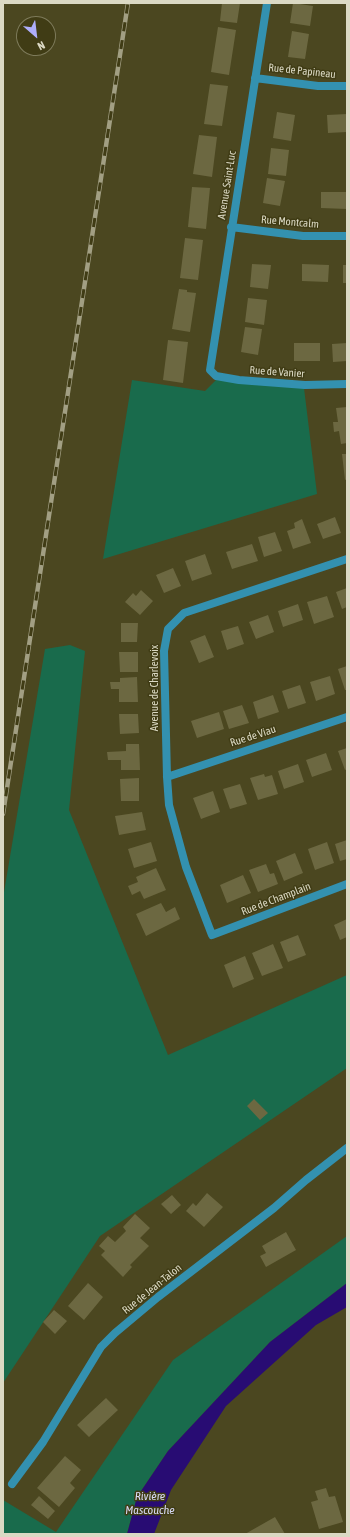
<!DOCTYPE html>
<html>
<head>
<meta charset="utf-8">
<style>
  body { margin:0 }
  #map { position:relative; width:350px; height:1537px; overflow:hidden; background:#4b4720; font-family:"Asap Condensed",sans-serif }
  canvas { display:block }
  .frame { position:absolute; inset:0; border:4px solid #dbd9c4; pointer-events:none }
  .north { position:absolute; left:16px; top:16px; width:40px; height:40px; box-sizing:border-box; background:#403c15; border:1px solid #7e7b5b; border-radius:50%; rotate:152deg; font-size:11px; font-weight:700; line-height:16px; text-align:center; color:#dbd9c4 }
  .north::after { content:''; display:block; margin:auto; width:14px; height:18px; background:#aeaefb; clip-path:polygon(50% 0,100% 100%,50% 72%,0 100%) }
</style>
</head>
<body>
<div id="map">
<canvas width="350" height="1537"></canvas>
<div class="frame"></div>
<div class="north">N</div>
</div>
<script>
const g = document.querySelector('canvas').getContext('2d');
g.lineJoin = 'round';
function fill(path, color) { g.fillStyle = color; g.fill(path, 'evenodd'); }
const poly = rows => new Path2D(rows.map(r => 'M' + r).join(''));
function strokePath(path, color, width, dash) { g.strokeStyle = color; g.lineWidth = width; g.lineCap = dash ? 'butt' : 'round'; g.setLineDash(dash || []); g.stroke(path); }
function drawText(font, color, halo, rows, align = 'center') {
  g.font = font + ' "Asap Condensed",sans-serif'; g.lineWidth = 3; g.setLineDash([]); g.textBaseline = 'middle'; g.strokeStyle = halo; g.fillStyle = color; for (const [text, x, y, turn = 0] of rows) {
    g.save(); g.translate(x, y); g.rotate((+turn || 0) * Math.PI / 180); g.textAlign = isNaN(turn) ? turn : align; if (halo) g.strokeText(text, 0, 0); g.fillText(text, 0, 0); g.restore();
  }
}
fill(poly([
  [132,380,205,391,216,380,304,388,317,494,103,559],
  [70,645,85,651,69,810,168,1055,347,975,347,1068,100,1236,3,1383,3,898,45,649],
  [347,1236,347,1283,270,1342,168,1451,137,1497,127,1534,3,1534,3,1500,56,1532,173,1360]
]), '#196b4c');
fill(poly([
  [347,1283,347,1307,316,1325,226,1406,171,1490,154,1534,127,1534,137,1497,168,1451,270,1342]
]), '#280c73');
fill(poly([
  [222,3,240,3,237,23,220,21],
  [293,3,313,6,310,26,290,23],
  [218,27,236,30,229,75,211,72],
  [292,31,309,34,305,59,288,57],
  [210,84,228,86,222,126,204,124],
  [277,112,295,115,291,141,273,138],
  [347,114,347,132,328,133,327,115],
  [199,135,217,137,212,177,193,174],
  [271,148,289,150,286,176,268,174],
  [267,178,285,181,280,206,263,203],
  [192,187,210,188,206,229,188,227],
  [321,192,347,192,347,209,321,208],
  [185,238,203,240,198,280,180,278],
  [252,264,271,265,268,289,250,287],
  [302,264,329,265,328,282,302,281],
  [343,265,347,265,347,283,343,283],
  [179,289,187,290,187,292,196,293,190,332,172,329],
  [248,298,267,300,264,325,245,322],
  [245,327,262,329,258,355,241,352],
  [168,340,188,342,183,383,163,380],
  [294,343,320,343,320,361,294,361],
  [347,343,347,361,333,362,332,344],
  [347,407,347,443,341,444,339,431,334,432,333,422,338,422,336,408],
  [342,454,347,454,347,479,345,480],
  [335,517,341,533,323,539,317,524],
  [302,519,311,543,293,549,287,531,295,528,294,523],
  [275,532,282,551,264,557,258,537],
  [252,544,258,561,232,569,226,552],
  [205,554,212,574,192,581,185,561],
  [173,568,181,586,164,593,156,575],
  [347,588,347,607,342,609,336,592],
  [141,590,153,601,140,615,125,602,133,593,136,596],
  [327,596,334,617,314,624,307,602],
  [298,604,303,620,283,627,278,611],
  [268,615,274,632,256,639,249,622],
  [121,623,138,623,137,642,121,642],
  [238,626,244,644,227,650,221,631],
  [205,635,214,657,199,663,190,641],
  [119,652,138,652,138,672,120,672],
  [347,666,347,690,345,690,338,669],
  [330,676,335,694,316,701,310,682],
  [137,677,138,702,119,702,119,689,111,689,110,682,120,682,120,678],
  [300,685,306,703,288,709,282,691],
  [273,695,279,712,258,719,253,702],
  [242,705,249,723,229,729,223,711],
  [219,712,224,729,197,738,191,721],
  [119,714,138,714,139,733,120,734],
  [126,744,139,744,140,770,121,770,121,760,108,760,107,752,126,751],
  [347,748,347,769,345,770,338,751],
  [326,753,332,770,312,777,306,760],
  [298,764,304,782,284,789,278,771],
  [264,774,265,777,272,775,278,794,258,800,250,778],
  [139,778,139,801,121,801,120,779],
  [240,784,247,804,230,809,223,789],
  [213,791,220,812,201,819,193,798],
  [142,812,146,830,119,835,115,816],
  [347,840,347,859,340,861,335,844],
  [151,842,157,861,134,868,128,849],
  [327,842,334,863,315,870,308,849],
  [295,853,303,873,284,881,276,861],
  [266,864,270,874,274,873,278,884,258,892,249,870],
  [156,868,166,890,144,899,140,891,132,895,128,886,138,882,136,877],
  [243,875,251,893,227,903,220,885],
  [161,903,166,912,175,907,180,919,146,936,136,914],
  [347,919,347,937,340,940,334,925],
  [298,935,306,955,288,962,280,942],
  [273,944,283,968,262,976,252,953],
  [245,956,254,979,233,988,224,965],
  [254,1099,268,1113,260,1120,247,1106],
  [207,1193,223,1207,204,1227,186,1211,193,1203,196,1206],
  [172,1195,181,1205,171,1214,161,1204],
  [135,1214,150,1228,140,1238,149,1246,130,1265,132,1267,123,1277,101,1255,105,1251,99,1246,108,1236,115,1242,126,1231,123,1227],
  [286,1232,296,1250,266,1267,260,1256,266,1253,262,1246],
  [88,1283,103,1297,84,1320,68,1306],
  [54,1310,67,1321,55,1334,43,1322],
  [106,1398,118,1410,89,1437,77,1425],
  [65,1456,81,1470,70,1483,75,1488,59,1507,37,1488],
  [326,1488,329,1497,335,1496,343,1522,319,1529,311,1502,318,1500,315,1491],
  [39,1496,55,1511,48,1519,31,1505],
  [275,1517,285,1534,245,1534]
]), '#6c6841');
strokePath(poly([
  [267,3,210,370,216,376,239,380,305,385,347,384],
  [255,78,318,86,347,86],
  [231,227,303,236,347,236],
  [347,559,184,613,168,629,164,651,167,777,169,805,186,867,212,935,347,884],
  [167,777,347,717],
  [12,1484,43,1442,101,1347,115,1333,158,1297,274,1208,306,1180,347,1148]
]), '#3391b0', 8);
const rail = poly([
  [3,814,128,3]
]);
strokePath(rail, '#a29f83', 4.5);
strokePath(rail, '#403c15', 3, [9]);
drawText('11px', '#dbd9c4', '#403c15', [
  ["Rue de Papineau",302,71,6],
  ["Avenue Saint-Luc",227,185,-81],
  ["Rue Montcalm",290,222,5],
  ["Rue de Vanier",277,372,4],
  ["Avenue de Charlevoix",155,688,-90],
  ["Rue de Viau",253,736,-18],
  ["Rue de Champlain",276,899,-21],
  ["Rue de Jean-Talon",152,1289,-39]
]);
drawText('italic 12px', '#d8daf5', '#403c15', [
  ["Rivière",150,1496],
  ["Mascouche",150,1510]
]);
</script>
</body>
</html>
